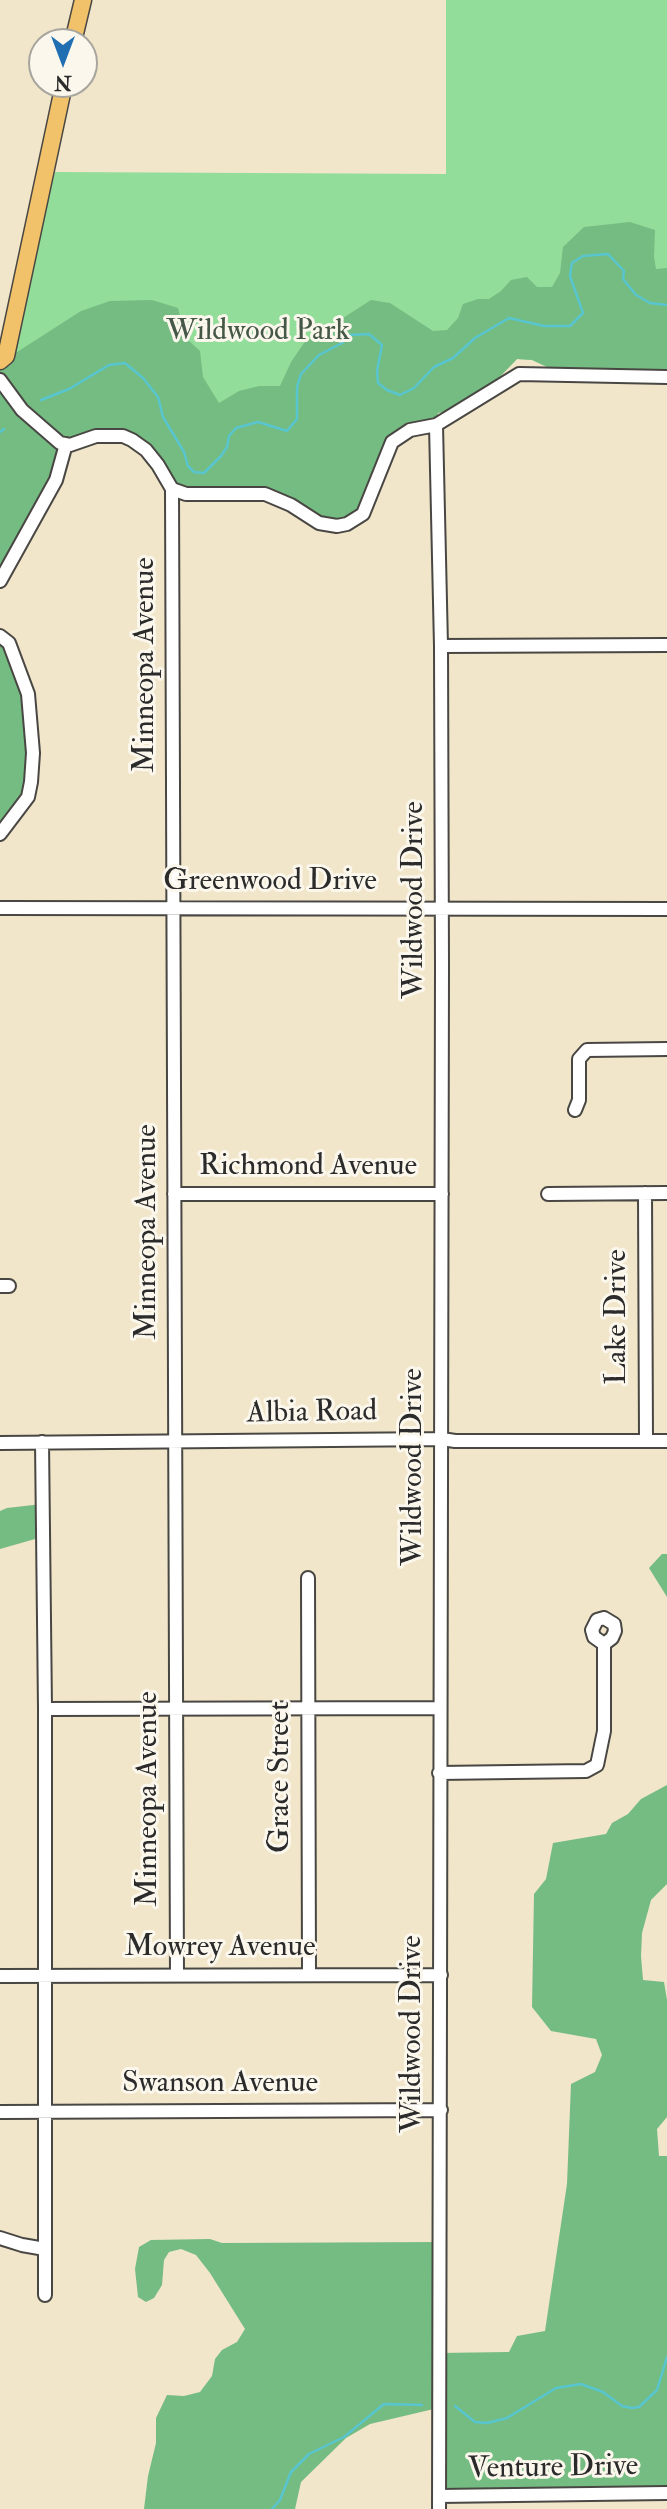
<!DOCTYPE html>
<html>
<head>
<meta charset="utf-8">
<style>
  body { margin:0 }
  #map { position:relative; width:667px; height:2509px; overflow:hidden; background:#f1e5ca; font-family:"IM FELL Double Pica",serif }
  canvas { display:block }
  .north { position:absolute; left:28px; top:28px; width:70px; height:70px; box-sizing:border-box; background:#fbf7ec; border:2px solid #a8a59f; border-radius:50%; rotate:180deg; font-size:19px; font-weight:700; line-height:28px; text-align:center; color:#2b2b2b }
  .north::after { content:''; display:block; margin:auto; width:24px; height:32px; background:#1f6fb2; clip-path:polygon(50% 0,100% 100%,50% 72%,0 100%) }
</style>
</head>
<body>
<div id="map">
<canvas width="667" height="2509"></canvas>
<div class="north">N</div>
</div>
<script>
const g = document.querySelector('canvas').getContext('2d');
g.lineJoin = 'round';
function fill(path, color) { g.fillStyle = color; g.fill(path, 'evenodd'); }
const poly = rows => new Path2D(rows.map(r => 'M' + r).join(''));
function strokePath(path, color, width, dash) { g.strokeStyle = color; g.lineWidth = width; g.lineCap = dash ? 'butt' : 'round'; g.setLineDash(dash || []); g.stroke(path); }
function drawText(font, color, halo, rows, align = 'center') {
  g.font = font + ' "IM FELL Double Pica",serif'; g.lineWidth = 6; g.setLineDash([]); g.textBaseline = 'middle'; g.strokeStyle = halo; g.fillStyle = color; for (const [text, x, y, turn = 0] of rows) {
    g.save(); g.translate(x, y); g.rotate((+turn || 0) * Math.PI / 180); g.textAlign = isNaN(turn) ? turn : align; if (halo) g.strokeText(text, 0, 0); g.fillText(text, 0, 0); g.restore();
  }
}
fill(poly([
  [446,0,667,0,667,370,554,370,532,360,517,359,490,387,459,408,438,413,436,425,410,430,291,505,158,465,6,355,55,172,446,174]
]), '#92dd9a');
fill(poly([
  [630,222,655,230,654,257,656,269,667,268,667,370,554,370,532,360,517,359,490,387,459,408,438,413,436,425,392,442,367,506,337,526,277,499,186,494,158,465,123,436,70,445,0,581,0,363,81,311,110,301,152,300,178,308,186,338,200,351,203,377,219,403,239,391,259,386,280,386,291,362,304,343,371,300,390,303,433,331,447,330,458,318,463,304,478,299,489,299,501,291,511,280,527,277,537,287,552,287,560,273,563,247,584,227],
  [0,636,21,670,31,782,0,834],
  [42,1504,42,1537,0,1549,0,1511,7,1508],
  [662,1554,667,1554,667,1597,649,1568],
  [667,1752,667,1884,651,1900,642,1933,641,1956,643,1980,664,1982,667,2000,667,2117,657,2129,659,2156,667,2156,667,2493,439,2496,438,2408,370,2424,346,2438,301,2482,295,2509,144,2509,148,2476,156,2443,156,2418,167,2395,184,2396,200,2392,212,2376,215,2359,222,2350,237,2342,245,2329,210,2273,196,2255,181,2249,169,2252,164,2260,162,2285,154,2298,146,2302,138,2297,135,2269,139,2247,151,2240,210,2239,222,2243,440,2242,439,2353,509,2352,517,2336,545,2331,567,2184,571,2084,595,2072,602,2055,596,2039,551,2031,532,2007,534,1894,546,1879,553,1843,606,1834,612,1823,628,1814,641,1799,667,1785]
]), '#75bc82');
strokePath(poly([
  [41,400,69,389,109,365,125,363,143,378,158,397,163,417,184,452,188,466,194,472,204,473,221,456,227,447,229,436,236,428,258,422,287,431,297,419,297,387,301,374,319,355,342,343,350,335,369,334,382,345,377,371,378,383,387,390,400,395,414,388,434,367,453,358,475,338,509,318,544,326,570,326,583,313,570,276,572,263,583,256,608,254,624,271,623,279,636,295,650,303,667,305],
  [0,432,4,429],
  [455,2406,475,2422,487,2423,507,2418,556,2388,581,2384,603,2392,622,2406,632,2408,639,2407,657,2390,667,2357],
  [272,2509,280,2500,291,2472,309,2454,344,2437,384,2404,422,2405]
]), '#58c5cf', 2.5);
const minor = poly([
  [0,380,22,410,60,443,70,445,96,436,123,436,132,440,146,450,158,465,172,489,186,494,265,494,291,505,319,523,337,526,347,524,363,514,392,442,410,430,436,425,519,374,667,377],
  [436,425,441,646,442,967,439,2509],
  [172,489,177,1975],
  [0,581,56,480,66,444],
  [0,636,9,643,28,694,33,753,31,782,28,797,0,834],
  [441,646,667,645],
  [0,908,667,909],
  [575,1110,579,1100,579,1059,587,1050,667,1049],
  [645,1193,646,1441],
  [174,1194,442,1194],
  [548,1194,667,1193],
  [0,1286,9,1286],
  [42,1442,45,1709,45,2295],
  [0,1443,442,1439,455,1441,667,1441],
  [308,1578,309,1975],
  [604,1618,614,1624,615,1631,612,1638,604,1644,594,1637,592,1630,597,1620,604,1618],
  [45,1709,440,1708],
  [439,1773,586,1771,597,1765,604,1731,604,1644],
  [0,1976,441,1975],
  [0,2112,441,2110],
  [0,2238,22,2245,45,2249],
  [439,2496,667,2493]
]);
const major = poly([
  [73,42,83,0],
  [0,361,6,356,64,84]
]);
strokePath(minor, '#494743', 16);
strokePath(major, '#494743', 19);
strokePath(minor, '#fff', 12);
strokePath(major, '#f2c26a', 16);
drawText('30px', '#455847', '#fbf7ec', [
  ["Wildwood Park",258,333]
]);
drawText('30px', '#2b2b2b', '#fbf7ec', [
  ["Minneopa Avenue",147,665,-90],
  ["Greenwood Drive",270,883],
  ["Wildwood Drive",416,900,-90],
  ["Richmond Avenue",308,1168],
  ["Minneopa Avenue",149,1232,-90],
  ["Lake Drive",619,1317,-90],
  ["Albia Road",312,1414,-1],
  ["Wildwood Drive",415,1467,-90],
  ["Grace Street",282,1777,-90],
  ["Minneopa Avenue",150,1799,-90],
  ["Mowrey Avenue",220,1949],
  ["Wildwood Drive",414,2034,-90],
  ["Swanson Avenue",220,2085],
  ["Venture Drive",553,2469,-1]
]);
</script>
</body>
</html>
